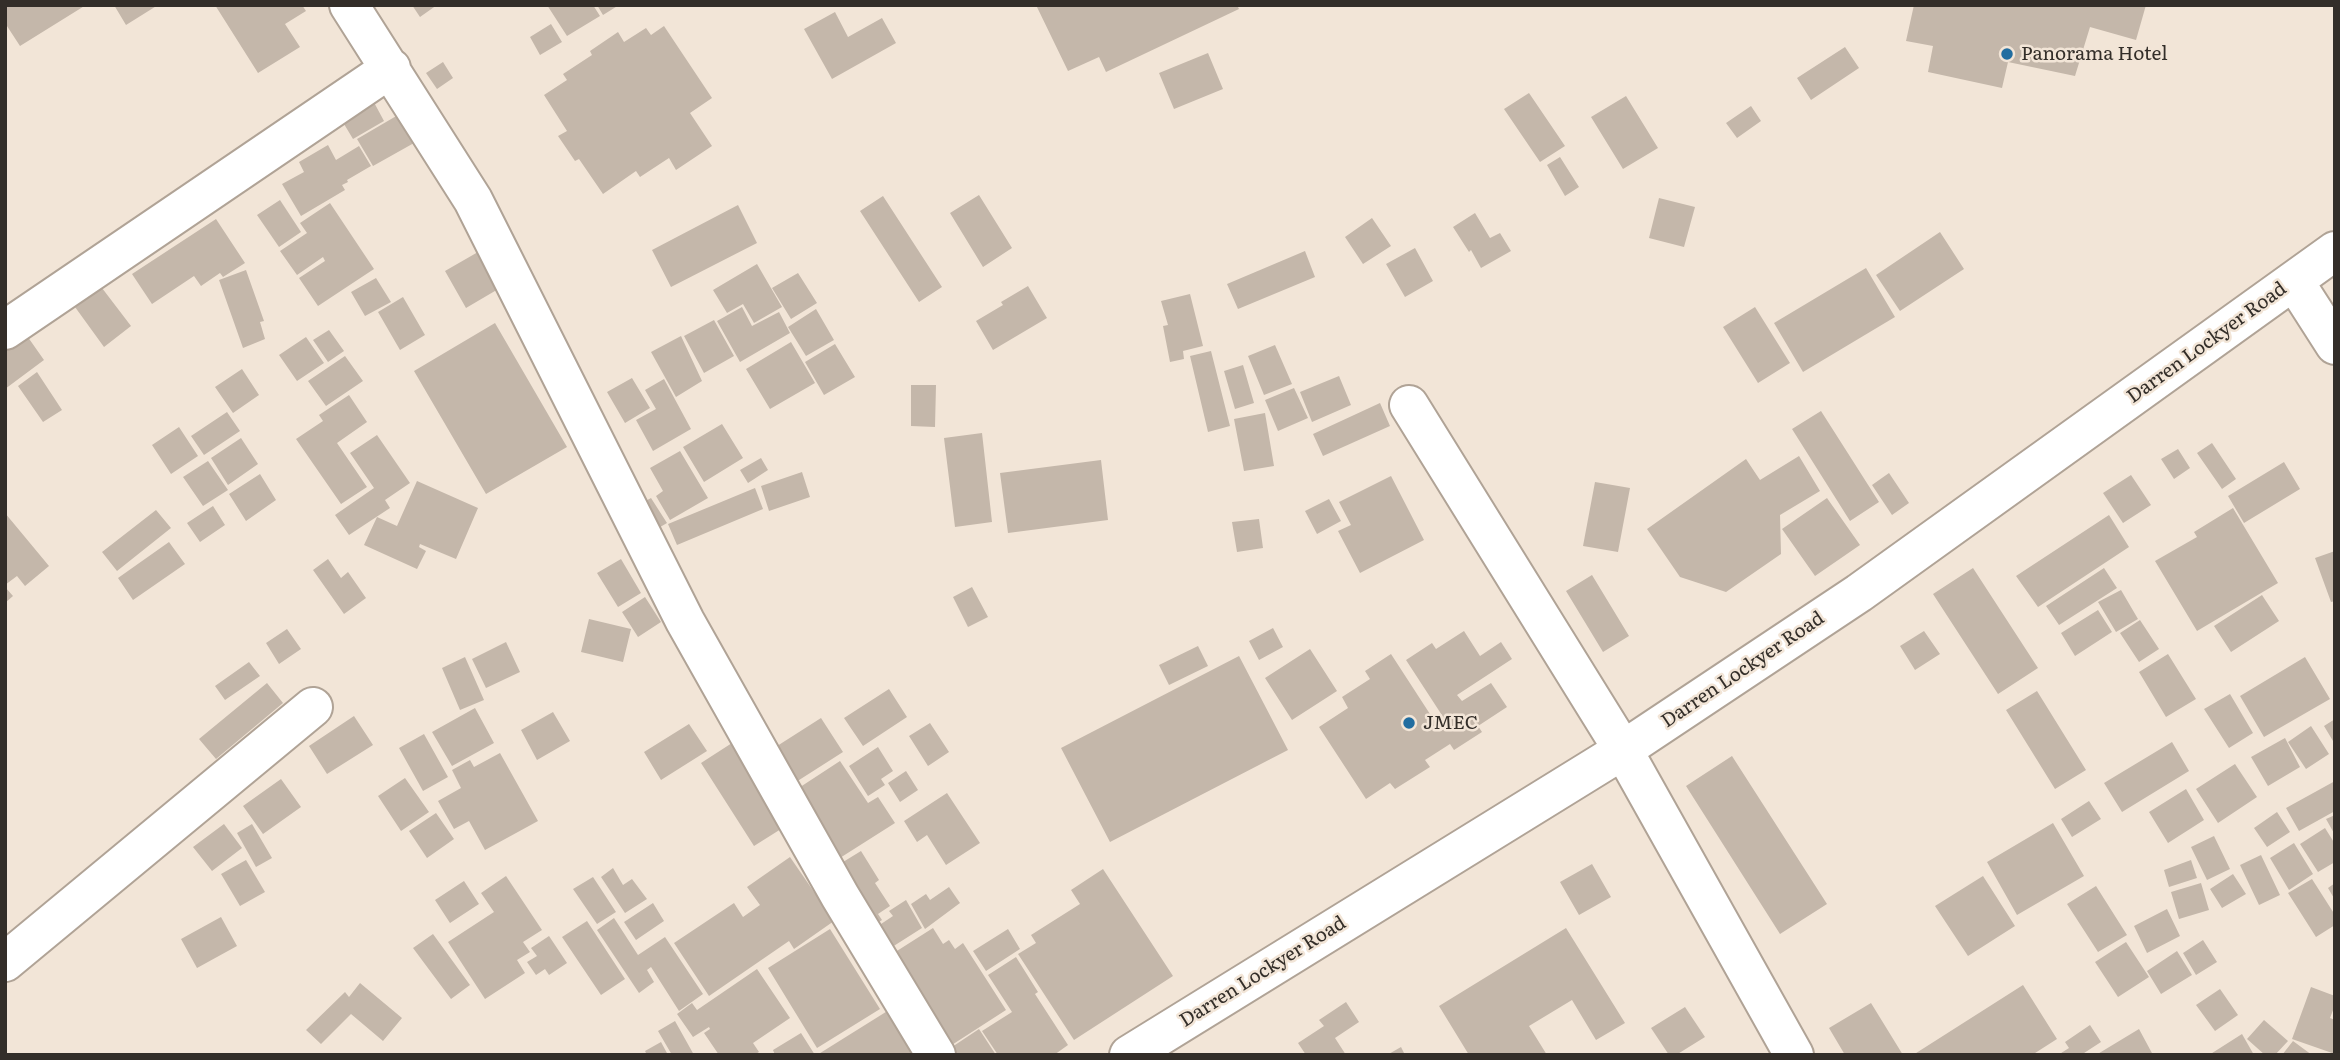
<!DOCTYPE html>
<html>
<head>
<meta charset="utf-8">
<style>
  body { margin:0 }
  #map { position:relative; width:2340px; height:1060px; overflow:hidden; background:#f2e5d7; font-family:Literata,serif }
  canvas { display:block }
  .frame { position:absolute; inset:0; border:7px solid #332e29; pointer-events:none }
</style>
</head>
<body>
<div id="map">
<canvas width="2340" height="1060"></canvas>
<div class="frame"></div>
</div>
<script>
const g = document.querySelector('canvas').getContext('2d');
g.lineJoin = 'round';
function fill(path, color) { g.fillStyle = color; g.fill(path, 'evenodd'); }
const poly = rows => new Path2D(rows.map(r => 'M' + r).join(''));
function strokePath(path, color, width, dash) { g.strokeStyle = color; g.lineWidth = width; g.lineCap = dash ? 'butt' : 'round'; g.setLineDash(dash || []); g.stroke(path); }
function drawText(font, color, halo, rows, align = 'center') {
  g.font = font + ' Literata,serif'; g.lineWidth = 5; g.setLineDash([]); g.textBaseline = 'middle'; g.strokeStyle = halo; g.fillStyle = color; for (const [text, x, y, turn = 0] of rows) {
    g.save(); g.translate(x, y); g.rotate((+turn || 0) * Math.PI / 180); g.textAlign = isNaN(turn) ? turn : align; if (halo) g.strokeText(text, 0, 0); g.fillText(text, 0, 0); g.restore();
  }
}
fill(poly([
  [5,5,86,5,20,46,5,23],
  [114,5,158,5,126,25],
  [215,5,302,5,306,11,285,24,300,47,258,73],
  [412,5,437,5,420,17],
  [547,5,593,5,600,16,567,36],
  [597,5,619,5,603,15],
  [1036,5,1237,5,1239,9,1106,72,1099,57,1068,71],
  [1914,5,2146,5,2136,40,2090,27,2075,76,2008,62,2002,88,1928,72,1933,46,1906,41],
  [835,12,848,37,882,18,896,43,832,79,804,29],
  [551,24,562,42,540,55,530,37],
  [664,26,712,98,690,113,712,146,676,170,669,158,640,177,636,171,603,194,579,159,575,161,558,136,567,131,544,95,567,80,563,74,592,55,590,51,618,32,624,42,646,28,651,35],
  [1845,47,1859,68,1811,100,1797,78],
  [1208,53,1223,89,1174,109,1159,73],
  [443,62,453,78,437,89,426,73],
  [1529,93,1565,146,1540,162,1504,109],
  [370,95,384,121,353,139,338,114],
  [1626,96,1658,148,1623,169,1591,117],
  [1751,106,1761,121,1737,138,1726,123],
  [398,115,414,143,373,166,357,139],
  [328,145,336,160,359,146,371,166,347,180,348,182,342,185,345,190,301,216,282,184,304,172,299,162],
  [1560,157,1579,187,1565,196,1547,165],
  [979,195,1012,248,983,267,950,213],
  [883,196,942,287,919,302,860,211],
  [1659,198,1695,207,1684,247,1649,238],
  [280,200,301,232,279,247,257,215],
  [330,203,374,269,318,306,299,278,325,261,323,257,297,275,280,251,307,233,300,223],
  [738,205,757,243,671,287,652,250],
  [1475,213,1490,238,1500,233,1511,251,1481,268,1471,250,1469,252,1453,227],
  [1372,218,1391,246,1363,264,1345,237],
  [216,219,245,263,223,277,220,273,201,286,194,276,152,304,132,274],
  [1940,232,1964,269,1900,311,1876,275],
  [1415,248,1433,281,1405,297,1386,264],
  [1305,251,1315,277,1238,309,1227,284],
  [478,252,500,288,466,308,445,271],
  [757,264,782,307,754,323,743,304,727,313,713,290],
  [1866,268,1895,317,1803,372,1774,323],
  [246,270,264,321,260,322,265,339,243,348,219,280],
  [798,273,817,303,791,319,772,288],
  [376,278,391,302,365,316,351,292],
  [1028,286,1047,318,993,350,976,321,1003,305,1001,302],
  [102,288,131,326,104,347,75,307],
  [1190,294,1203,346,1183,351,1184,359,1170,362,1163,326,1168,325,1161,301],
  [403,297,425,335,400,350,378,312],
  [742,307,752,326,779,312,790,333,740,362,717,321],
  [1755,307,1790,363,1758,383,1723,327],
  [816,309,834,340,806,356,788,327],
  [714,320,734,356,704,373,684,336],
  [495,323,567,447,486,494,414,371],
  [329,330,344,351,328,362,313,340],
  [25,333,44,360,5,389,5,347],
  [681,336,702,381,676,397,651,352],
  [306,337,324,363,297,381,279,355],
  [791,342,815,383,770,409,746,369],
  [835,344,855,377,824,395,805,362],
  [1275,345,1292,384,1264,395,1248,356],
  [1211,351,1230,426,1208,432,1190,356],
  [345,356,363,381,326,406,308,381],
  [1243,365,1254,403,1235,409,1224,371],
  [242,369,259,395,233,413,215,387],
  [37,372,62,410,43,422,18,386],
  [1339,376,1351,405,1312,422,1300,392],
  [632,378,650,408,625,423,607,392],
  [664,379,691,429,653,451,636,420,656,409,645,390],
  [911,385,936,385,935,427,911,426],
  [1294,388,1308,418,1278,431,1265,400],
  [349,395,367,422,337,443,367,487,341,504,296,439,323,421,319,415],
  [1380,403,1390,426,1323,456,1313,434],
  [1821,411,1879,502,1850,521,1792,429],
  [227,412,240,431,204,455,191,436],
  [1265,413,1274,466,1244,471,1234,419],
  [722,424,743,458,704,482,683,447],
  [179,427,198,456,171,474,152,445],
  [982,433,992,522,955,527,944,438],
  [377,435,410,483,385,500,390,508,349,535,335,515,374,488,350,453],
  [241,438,258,464,228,485,211,458],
  [2212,443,2236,479,2222,489,2197,453],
  [2178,449,2190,468,2174,479,2161,459],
  [680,451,708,498,670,520,656,496,663,491,650,468],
  [1799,456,1820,491,1780,515,1781,554,1726,592,1680,577,1647,529,1746,459,1760,480],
  [761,458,768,470,748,483,740,470],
  [1101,460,1108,520,1008,533,1000,473],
  [208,461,228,490,203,506,183,477],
  [2284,462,2300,489,2244,523,2228,496],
  [802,472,810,497,769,511,761,486],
  [1889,473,1909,503,1892,515,1872,485],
  [260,474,276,500,246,521,229,494],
  [2131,475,2151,505,2123,523,2103,493],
  [1391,476,1424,540,1360,573,1338,531,1351,525,1339,502],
  [417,481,478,508,456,559,420,544,419,547,426,551,417,569,364,545,377,517,397,526],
  [1595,482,1630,488,1618,552,1583,546],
  [755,488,763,509,677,545,668,524],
  [651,498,667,523,650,533,642,503],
  [1827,498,1860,545,1815,576,1782,529],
  [1329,499,1341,521,1317,534,1305,511],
  [213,506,225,525,200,542,187,523],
  [2233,508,2278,583,2197,631,2155,561,2197,537,2194,532],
  [156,510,171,528,117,571,102,552],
  [5,513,49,566,25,586,17,576,5,585],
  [2109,515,2129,547,2038,607,2016,576],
  [1259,519,1263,548,1237,552,1232,522],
  [169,542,185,564,133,600,118,578],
  [2335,551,2335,601,2331,602,2315,558],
  [328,559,341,578,348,572,366,598,344,614,313,570],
  [621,559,641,593,618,607,597,573],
  [1973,568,2038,668,1998,694,1933,594],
  [2104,568,2117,588,2059,625,2046,606],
  [1592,575,1629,636,1603,652,1566,591],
  [5,587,13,596,5,603],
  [972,587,988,617,968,627,953,597],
  [2121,590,2138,619,2116,632,2098,602],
  [2262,595,2279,621,2231,652,2214,626],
  [645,597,661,622,638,637,622,612],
  [2098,610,2112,632,2075,656,2061,633],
  [589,619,631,629,623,662,581,652],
  [2140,620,2159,649,2139,662,2120,633],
  [1273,628,1283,647,1259,660,1249,641],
  [287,629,301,649,279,664,266,643],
  [1464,631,1480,656,1501,642,1512,659,1457,695,1462,701,1491,683,1507,707,1478,726,1482,732,1454,750,1450,744,1425,760,1430,767,1395,789,1390,783,1366,799,1319,727,1348,708,1342,697,1370,679,1365,671,1391,654,1441,731,1449,726,1406,660,1432,643,1436,649],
  [1924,631,1940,654,1915,670,1900,646],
  [506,642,520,672,486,688,472,659],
  [1198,646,1208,666,1169,685,1159,665],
  [1310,649,1337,691,1292,720,1265,678],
  [2168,654,2196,699,2166,717,2139,672],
  [1239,656,1288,750,1110,842,1061,748],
  [465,657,484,700,460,710,442,668],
  [2305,657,2330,699,2264,737,2240,696],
  [249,662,260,676,225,700,215,686],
  [267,683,283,703,216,759,199,739],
  [889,689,907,717,863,746,844,718],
  [2037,691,2086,770,2055,789,2006,710],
  [2230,694,2253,733,2229,748,2204,709],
  [475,708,494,743,452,766,432,732],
  [553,712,570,741,537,760,521,730],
  [354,716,373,745,327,774,309,746],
  [821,718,843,752,796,782,774,748],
  [2335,719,2335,740,2333,741,2324,726],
  [930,723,949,752,928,766,909,736],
  [689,724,707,751,661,780,644,752],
  [2311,726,2329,754,2306,769,2288,742],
  [424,734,448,777,423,791,399,748],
  [2285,738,2300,767,2268,786,2251,757],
  [2172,742,2189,771,2122,812,2104,783],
  [732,743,775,798,766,804,781,829,754,846,701,763],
  [878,747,893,771,881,779,885,785,868,796,849,766],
  [500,753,538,821,485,850,469,821,454,829,438,801,461,788,452,770,470,760,474,767],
  [1732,756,1827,904,1780,934,1686,786],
  [840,761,868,803,878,797,895,823,832,863,788,795],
  [2235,764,2257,797,2218,823,2196,789],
  [906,771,918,790,900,802,888,783],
  [405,778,429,812,401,831,378,796],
  [281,779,301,807,263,834,243,806],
  [2335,781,2335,811,2299,831,2286,808],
  [2186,789,2204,820,2168,843,2149,812],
  [947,793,980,843,946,865,927,835,917,842,904,821],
  [2089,801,2101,819,2072,837,2061,819],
  [2277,812,2290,832,2267,847,2254,828],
  [436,813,454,839,427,858,409,831],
  [2335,815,2335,835,2326,819],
  [2053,823,2084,876,2017,915,1987,862],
  [224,824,242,848,212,871,193,847],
  [252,824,272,858,256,867,237,833],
  [2325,828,2335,844,2335,862,2318,872,2300,844],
  [2214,836,2230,869,2207,880,2191,847],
  [2294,843,2313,874,2289,890,2270,858],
  [861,851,879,880,875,883,890,906,878,914,882,920,869,929,830,870],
  [2261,855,2280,895,2259,905,2240,865],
  [790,857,834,921,794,949,789,941,709,996,674,943,734,903,743,917,760,905,747,887],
  [246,860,265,892,240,906,221,874],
  [2191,860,2197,878,2169,887,2164,870],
  [1592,864,1611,897,1579,915,1560,882],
  [613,868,623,885,632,879,647,899,625,913,601,877],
  [1103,869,1173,976,1074,1040,1018,954,1036,943,1031,935,1080,904,1071,890],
  [2233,874,2246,894,2222,908,2210,889],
  [506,876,542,930,523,942,530,952,517,960,525,973,485,999,448,942,494,912,481,893],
  [1983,876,2015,926,1968,956,1935,906],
  [593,877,616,912,597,924,573,889],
  [2312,879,2335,915,2335,925,2316,937,2288,893],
  [464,881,479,904,450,923,435,900],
  [2201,883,2209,910,2179,919,2171,892],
  [2335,883,2335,900,2328,888],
  [2096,886,2127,935,2098,952,2067,904],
  [949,887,960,903,925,929,911,904,926,894,930,900],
  [906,900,922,928,889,949,875,928,893,916,889,911],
  [653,903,664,921,636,940,624,922],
  [2167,909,2180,936,2147,953,2134,926],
  [221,917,237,946,197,968,181,939],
  [614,918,638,955,665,937,703,994,679,1011,651,967,647,970,654,982,639,993,597,930],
  [587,921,625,979,601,995,562,937],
  [933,928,943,944,949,940,955,949,963,943,1006,1010,944,1050,889,956],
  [1566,928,1625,1023,1596,1040,1572,1000,1529,1026,1547,1055,1469,1055,1439,1006],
  [830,929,880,1009,817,1048,768,968],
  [1008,929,1020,949,986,971,973,951],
  [433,934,470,985,451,999,413,948],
  [549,936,567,963,549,975,545,969,536,975,527,962,537,956,531,948],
  [2203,940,2217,962,2196,975,2183,953],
  [2126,942,2149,977,2118,997,2095,962],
  [2177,951,2192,975,2161,994,2147,971],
  [1016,957,1038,992,1035,994,1068,1045,1054,1055,998,1055,982,1031,1012,1012,988,975],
  [757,969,790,1018,753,1043,759,1052,754,1055,719,1055,704,1033,710,1029,709,1027,693,1037,677,1014,692,1003,697,1010],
  [360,983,402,1018,383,1041,351,1014,321,1044,306,1030,345,992,349,997],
  [2023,985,2057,1039,2032,1055,1913,1055],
  [2311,987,2335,996,2335,1005,2330,1018,2335,1020,2335,1054,2292,1039],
  [2220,989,2238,1015,2215,1031,2196,1005],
  [1346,1002,1359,1022,1335,1038,1346,1055,1306,1055,1298,1043,1324,1026,1319,1020],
  [1871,1003,1903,1055,1845,1055,1829,1028],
  [1685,1007,1705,1037,1676,1055,1669,1055,1651,1028],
  [889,1010,917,1055,817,1055],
  [2264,1020,2288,1041,2275,1055,2265,1055,2247,1039],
  [675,1021,694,1055,672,1055,658,1031],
  [2090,1025,2101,1042,2081,1055,2058,1055,2069,1048,2065,1042],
  [979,1029,996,1055,948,1055,946,1051],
  [2139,1029,2153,1055,2096,1055],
  [801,1033,815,1055,775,1055,773,1050],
  [2242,1034,2254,1055,2209,1055],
  [2293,1041,2312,1055,2282,1055],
  [661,1042,668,1055,647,1055,645,1051],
  [1401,1047,1405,1055,1387,1055]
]), '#c4b7aa');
const minor = poly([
  [349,5,473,200,685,621,840,896,936,1055],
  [2294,281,2335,345],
  [5,330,391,68],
  [1409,405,1623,750,1794,1055],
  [5,962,313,707],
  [1129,1055,1623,750,1859,593,2335,251]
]);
strokePath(minor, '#b0a396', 42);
strokePath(minor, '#fff', 38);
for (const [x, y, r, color] of [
  [2007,54,7,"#216da0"],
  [1409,723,7,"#216da0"]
]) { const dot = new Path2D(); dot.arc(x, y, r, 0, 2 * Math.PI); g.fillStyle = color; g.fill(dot); strokePath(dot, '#f2e5d7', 2.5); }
drawText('19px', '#332e29', '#f2e5d7', [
  ["Panorama Hotel",2021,54],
  ["JMEC",1423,723]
], 'left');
drawText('19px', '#332e29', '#f2e5d7', [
  ["Darren Lockyer Road",2207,343,-36],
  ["Darren Lockyer Road",1743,670,-34],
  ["Darren Lockyer Road",1263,972,-32]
]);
</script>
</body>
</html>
